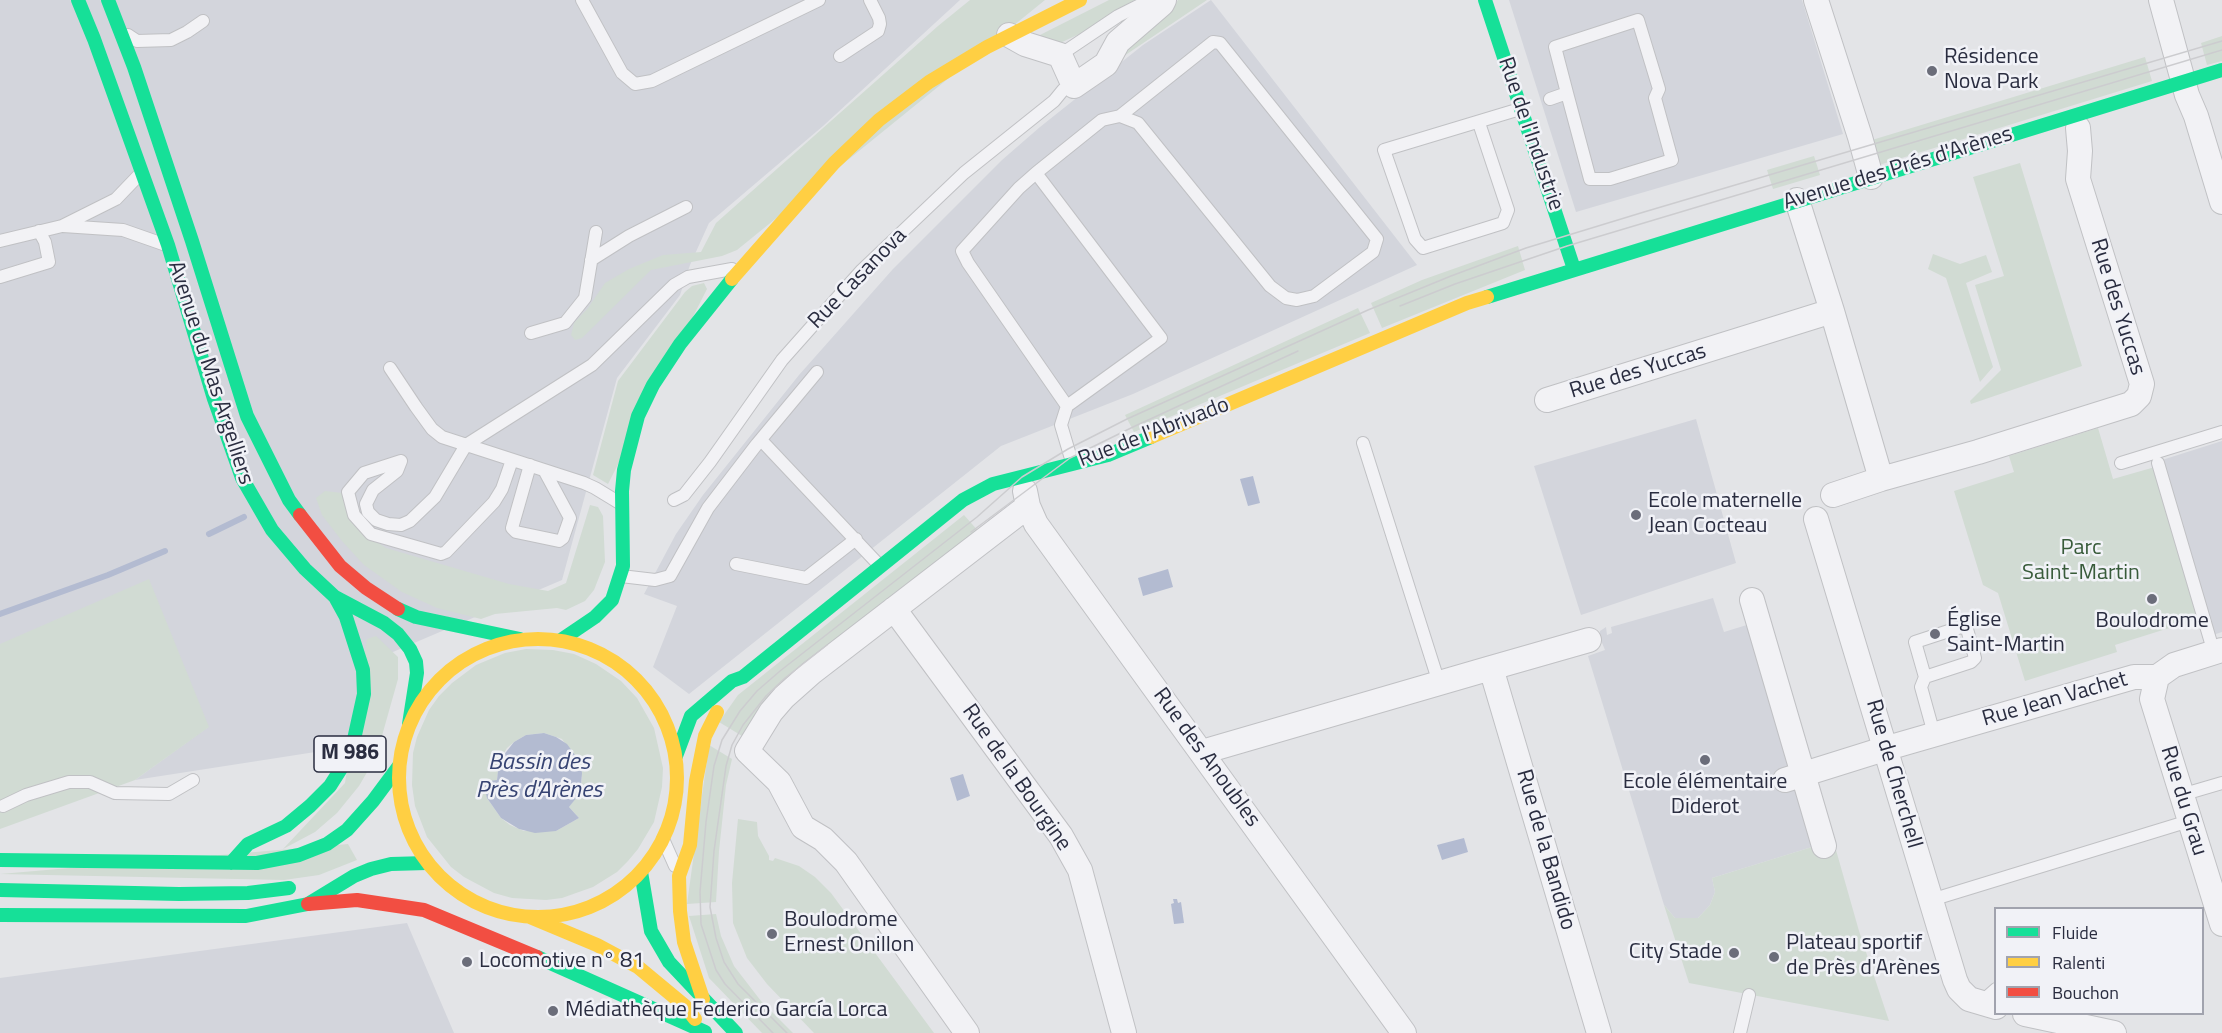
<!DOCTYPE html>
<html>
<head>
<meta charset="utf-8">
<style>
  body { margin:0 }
  #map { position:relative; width:2222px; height:1033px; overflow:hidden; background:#e3e4e7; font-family:"Titillium Web",sans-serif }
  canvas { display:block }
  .legend { position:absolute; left:1994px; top:907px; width:210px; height:108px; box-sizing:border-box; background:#f1f2f7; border:2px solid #a1a3ae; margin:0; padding:8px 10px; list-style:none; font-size:18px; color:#2a2d40 }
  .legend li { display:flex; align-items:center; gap:12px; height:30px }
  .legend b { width:30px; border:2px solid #a1a3ae }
</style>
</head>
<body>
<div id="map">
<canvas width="2222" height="1033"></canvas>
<ul class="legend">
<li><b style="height:8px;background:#16e098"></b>Fluide</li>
<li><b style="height:8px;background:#ffcf43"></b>Ralenti</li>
<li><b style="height:8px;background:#f24e42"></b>Bouchon</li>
</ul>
</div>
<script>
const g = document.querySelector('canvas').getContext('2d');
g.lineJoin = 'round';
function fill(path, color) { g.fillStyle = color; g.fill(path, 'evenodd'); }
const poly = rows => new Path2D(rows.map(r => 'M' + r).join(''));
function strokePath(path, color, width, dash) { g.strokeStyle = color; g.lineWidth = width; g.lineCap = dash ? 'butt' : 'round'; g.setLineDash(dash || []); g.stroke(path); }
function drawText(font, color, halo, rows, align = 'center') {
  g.font = font + ' "Titillium Web",sans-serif'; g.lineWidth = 5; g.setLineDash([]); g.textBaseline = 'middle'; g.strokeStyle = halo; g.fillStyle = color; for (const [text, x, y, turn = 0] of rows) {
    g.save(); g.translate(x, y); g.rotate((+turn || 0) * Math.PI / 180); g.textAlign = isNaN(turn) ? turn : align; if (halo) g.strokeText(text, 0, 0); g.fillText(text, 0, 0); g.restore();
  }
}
fill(poly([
  [0,0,960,0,823,126,709,223,690,265,680,295,617,378,562,580,360,666,354,746,135,780,208,727,0,644],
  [1211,0,1417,265,1133,394,1001,446,689,694,653,667,677,606,644,594,676,534,703,495,799,375,893,269,1002,160,1040,127,1143,45],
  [1509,0,1802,0,1843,134,1576,212],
  [1696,419,1736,563,1581,615,1534,466],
  [2222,441,2222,632,2213,635,2162,460],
  [1713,598,1724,632,1750,624,1787,754,1812,847,1712,878,1715,892,1710,905,1698,918,1675,918,1664,905,1588,656,1605,650,1600,638,1600,631,1606,627,1607,635,1612,633,1611,627],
  [407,923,454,1033,0,1033,0,978]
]), '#d3d5dc');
fill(poly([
  [970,0,1045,0,737,250,722,256,651,270,582,338,575,340,571,335,574,323,588,308,605,283,629,269,663,255,701,252,716,223,938,26],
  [1109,0,1135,0,1086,31,1060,43,1045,42,1040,35],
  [1178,0,1207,0,1124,56,1125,49,1169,13],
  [2222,36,2222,61,2207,65,2201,43],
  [2145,57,2152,81,1879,165,1872,140],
  [1814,156,1820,175,1773,189,1767,170],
  [2020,163,2082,366,1971,404,1970,401,2001,370,1975,285,2004,276,1973,177],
  [1518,246,1525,270,1382,328,1371,303,1422,280],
  [1933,254,1960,264,1986,255,1992,272,1966,283,1993,367,1980,382,1946,278,1928,269],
  [704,283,707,289,608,484,593,475,618,381,685,292,692,286],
  [1358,308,1370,333,1134,432,1125,415],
  [2098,428,2113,479,2155,467,2201,618,2115,645,2117,652,2025,681,1998,593,1983,585,1954,491,2014,472,2009,456],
  [325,491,342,493,352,518,364,533,386,548,509,584,548,591,566,583,590,505,598,507,603,516,605,562,594,590,585,601,566,610,557,608,495,614,481,619,437,608,402,592,364,565,342,541,322,515,316,498],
  [964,515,980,533,742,736,719,722,738,695],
  [149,579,209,727,135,780,0,829,0,644],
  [376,636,398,657,398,679,376,757,359,786,337,813,315,832,283,849,345,783,367,639],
  [526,649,553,650,574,654,596,664,621,681,637,698,654,728,663,768,662,787,654,822,638,849,628,861,617,872,593,887,562,898,546,900,512,898,494,893,464,877,451,867,427,837,415,806,412,785,413,753,417,737,429,710,439,696,452,683,476,665,505,653],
  [544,733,562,739,581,767,582,778,580,791,569,807,579,818,556,831,524,831,510,825,501,818,487,798,497,780,499,761,507,748,514,742,526,735],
  [709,745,732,759,726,785,719,851,716,902,687,904],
  [738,819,757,822,758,836,769,856,769,860,773,861,775,858,799,866,815,877,831,893,934,1033,814,1033,767,984,747,958,733,923,732,883],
  [1834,843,1859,931,1889,1021,1689,983,1664,905,1675,918,1698,918,1710,905,1715,892,1712,878,1812,847,1813,849],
  [348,844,357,860,319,875,284,880,0,874],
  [716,914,721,936,734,966,761,1001,793,1033,762,1033,709,978,689,916]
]), '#d1dbd3');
fill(poly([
  [1253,476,1260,503,1248,506,1240,479],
  [1168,569,1173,587,1143,596,1138,578],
  [544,733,556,737,567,744,580,762,582,773,581,786,577,797,569,807,579,818,556,831,535,833,519,829,501,818,487,798,483,782,497,780,499,761,514,742,526,735],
  [963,774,970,796,957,801,950,778],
  [1464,838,1468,852,1442,860,1437,845],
  [1173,899,1177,899,1178,903,1181,902,1184,923,1174,924,1171,904,1174,903]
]), '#b3bbd1');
strokePath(poly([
  [209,534,244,517],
  [0,614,108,575,165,551]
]), '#b3bbd1', 6);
const lane = poly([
  [582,0,622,73,635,84,652,81,819,0],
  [128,35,137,41,171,40,187,32,203,21],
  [1060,55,1118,16,1150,0],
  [840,56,878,31,880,24,879,18,870,0],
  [1550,99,1567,93,1590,179,1610,179,1672,160,1655,98,1659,89,1638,20,1555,47,1567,93],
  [1479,123,1508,210,1503,223,1423,248,1415,239,1384,150,1520,109],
  [1036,173,1102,120,1120,116,1138,123,1270,286,1286,298,1297,300,1314,296,1373,252,1377,239,1220,43,1213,42,1120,116],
  [63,226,123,230,163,244],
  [0,241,62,226,116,199,139,175],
  [591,260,629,236,686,207],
  [0,277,49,262,45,242,39,231],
  [531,333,565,323,585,298,596,232],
  [390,368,416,407,432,429,442,437,584,483,595,488,618,502],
  [1067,406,968,263,962,251,1019,188,1036,173,1161,338,1067,406,1061,425,1072,462],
  [761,440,880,566],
  [1363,443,1439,683],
  [401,461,397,471,373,490,366,504,368,512,376,520,388,524,401,525,410,521,435,497,466,445,592,365,674,285,688,277,732,269],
  [401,461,364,473,348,492,354,515,371,534,441,554,446,552,494,502,502,489,512,460],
  [2121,463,2222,432],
  [2158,463,2214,653],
  [530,465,512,528,516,532,559,541,563,538,570,518,544,470],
  [674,500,684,495,710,462,782,360,862,270,964,173,1054,101,1063,90,1074,86],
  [736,564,806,578,856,539],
  [621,576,655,580,670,576,708,508,757,444,817,372],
  [1961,627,1967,629,1975,658,1971,662,1925,677,1915,642,1961,627],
  [1925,677,1921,687,1934,734],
  [2181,795,2222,783],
  [3,806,26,795,69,782,90,782,115,793,169,794,193,780],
  [663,839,675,866],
  [1931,900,2189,821],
  [1988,1005,1988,996,1996,989],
  [1740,1033,1749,995]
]);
const street = poly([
  [1816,0,1860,137,1871,177],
  [2161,0,2187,95,2196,116,2222,202],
  [1009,35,1025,44,1060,55,1074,86,1106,64,1118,42,1162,4,1164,0],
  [1797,200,1832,311,1881,479],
  [1547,400,1832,311],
  [1025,491,1028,506,1036,524,1404,1033],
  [1833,495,1881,479,1978,452,2131,404,2139,396,2142,384,2078,179,2080,151,2078,128],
  [1816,519,1955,980,1959,989,1969,999,1996,1007],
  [1752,600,1824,846],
  [894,609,1061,836,1080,870,1124,1033],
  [1491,668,1589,640],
  [2157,677,2152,699,2222,924],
  [1202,752,1491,668,1599,1033],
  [1785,780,1884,749,2134,677,2157,677,2174,665,2222,650],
  [2025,1014,2114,1033],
  [967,1033,846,862,823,839,803,827,779,782,747,751,771,712,784,697,811,673,1028,506]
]);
strokePath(lane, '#c0c1c4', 14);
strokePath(street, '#c0c1c4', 26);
strokePath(lane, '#f2f2f5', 12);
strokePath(street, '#f2f2f5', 24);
strokePath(poly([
  [78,0,94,39,168,245,214,399,242,478,272,530,305,569,335,597,384,623,398,634,410,649,416,662,417,673,409,724],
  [108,0,134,67,192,241,247,416,289,500,300,515],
  [1485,0,1574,269],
  [1487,297,2222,70],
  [398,609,416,617,520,639],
  [561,640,595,617,612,600,623,566,622,491,624,470,638,416,653,385,680,344,732,279],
  [676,756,691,716,732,681,743,677,963,500,993,484,1108,455,1151,437],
  [0,860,257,863,299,855,327,844,347,830,373,801,399,766],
  [231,863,248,844,286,826,310,806,330,786,351,753,364,694,363,670,346,617,335,597],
  [641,872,651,931,669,962,736,1033],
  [0,890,179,894,248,893,289,888],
  [0,915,246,916,308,904,354,876,371,869,391,864,427,863],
  [537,957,705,1032]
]), '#16e098', 14);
strokePath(poly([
  [732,279,834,163,879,120,929,82,987,47,1080,0],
  [1151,437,1467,303,1487,297],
  '399 778a139 139 0 1 1 278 0a139 139 0 1 1-278 0Z',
  [530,917,597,945,638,967,685,1006,695,1019],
  [703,999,684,942,680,911,679,876,690,845,696,781,705,736,717,712]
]), '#ffcf43', 14);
strokePath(poly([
  [300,515,340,566,366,588,398,609],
  [308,904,357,900,424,910,537,957]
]), '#f24e42', 14);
strokePath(poly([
  [1400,306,1455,284,1567,246,2222,50],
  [971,532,1070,458,1133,427,1298,351],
  [773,1033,725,984,716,970,701,924,700,892,706,822,714,766,722,740,740,711,757,691,780,671,977,517,1022,477,1068,449,1127,419,1368,310,1451,276,1526,248,1644,212,2222,41],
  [787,1033,738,984,724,962,716,938,710,907,714,851,726,766,732,745,743,725,766,696,785,678,827,645]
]), '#cccccf', 1.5);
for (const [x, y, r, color] of [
  [1932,71,6,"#6b6d7a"],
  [1636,515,6,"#6b6d7a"],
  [2152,599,6,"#6b6d7a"],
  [1935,634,6,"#6b6d7a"],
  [1705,760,6,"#6b6d7a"],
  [772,934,6,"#6b6d7a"],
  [1734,953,6,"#6b6d7a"],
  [1774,957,6,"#6b6d7a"],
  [467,962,6,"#6b6d7a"],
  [553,1011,6,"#6b6d7a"]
]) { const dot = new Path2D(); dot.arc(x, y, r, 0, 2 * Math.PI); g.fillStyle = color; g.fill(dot); strokePath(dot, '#f1f2f7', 2); }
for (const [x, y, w] of [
  [350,754,72]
]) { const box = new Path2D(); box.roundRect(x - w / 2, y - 18, w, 36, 4.5); g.fillStyle = '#f1f2f7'; g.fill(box); strokePath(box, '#2a2d40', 1.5); }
drawText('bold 21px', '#2a2d40', null, [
  ["M 986",350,754]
]);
drawText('22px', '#2a2d40', '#f1f2f7', [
  ["Résidence",1944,58],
  ["Nova Park",1944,83],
  ["Ecole maternelle",1648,502],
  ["Jean Cocteau",1648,527],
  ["Église",1947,621],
  ["Saint-Martin",1947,646],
  ["Boulodrome",2152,622,"center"],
  ["Ecole élémentaire",1705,783,"center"],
  ["Diderot",1705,808,"center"],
  ["Boulodrome",784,921],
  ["Ernest Onillon",784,946],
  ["Plateau sportif",1786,944],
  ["de Près d'Arènes",1786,969],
  ["City Stade",1722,953,"right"],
  ["Locomotive n° 81",479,962],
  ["Médiathèque Federico García Lorca",565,1011]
], 'left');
drawText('22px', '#2a2d40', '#f1f2f7', [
  ["Rue de l'Industrie",1530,134,71],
  ["Avenue des Prés d'Arènes",1898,169,-17],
  ["Rue Casanova",858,279,-46],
  ["Rue des Yuccas",2117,307,73],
  ["Rue des Yuccas",1638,372,-17],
  ["Avenue du Mas Argelliers",210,373,72],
  ["Rue de l'Abrivado",1154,433,-21],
  ["Rue Jean Vachet",2055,700,-16],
  ["Rue des Anoubles",1206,758,54],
  ["Rue de Cherchell",1893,774,74],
  ["Rue de la Bourgine",1016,778,55],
  ["Rue du Grau",2183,801,73],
  ["Rue de la Bandido",1545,850,74]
]);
drawText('22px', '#385b3a', '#f1f2f7', [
  ["Parc",2081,549],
  ["Saint-Martin",2081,574]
]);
drawText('italic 24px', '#364372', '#f1f2f7', [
  ["Bassin des",539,763],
  ["Près d'Arènes",539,791]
]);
</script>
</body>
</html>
